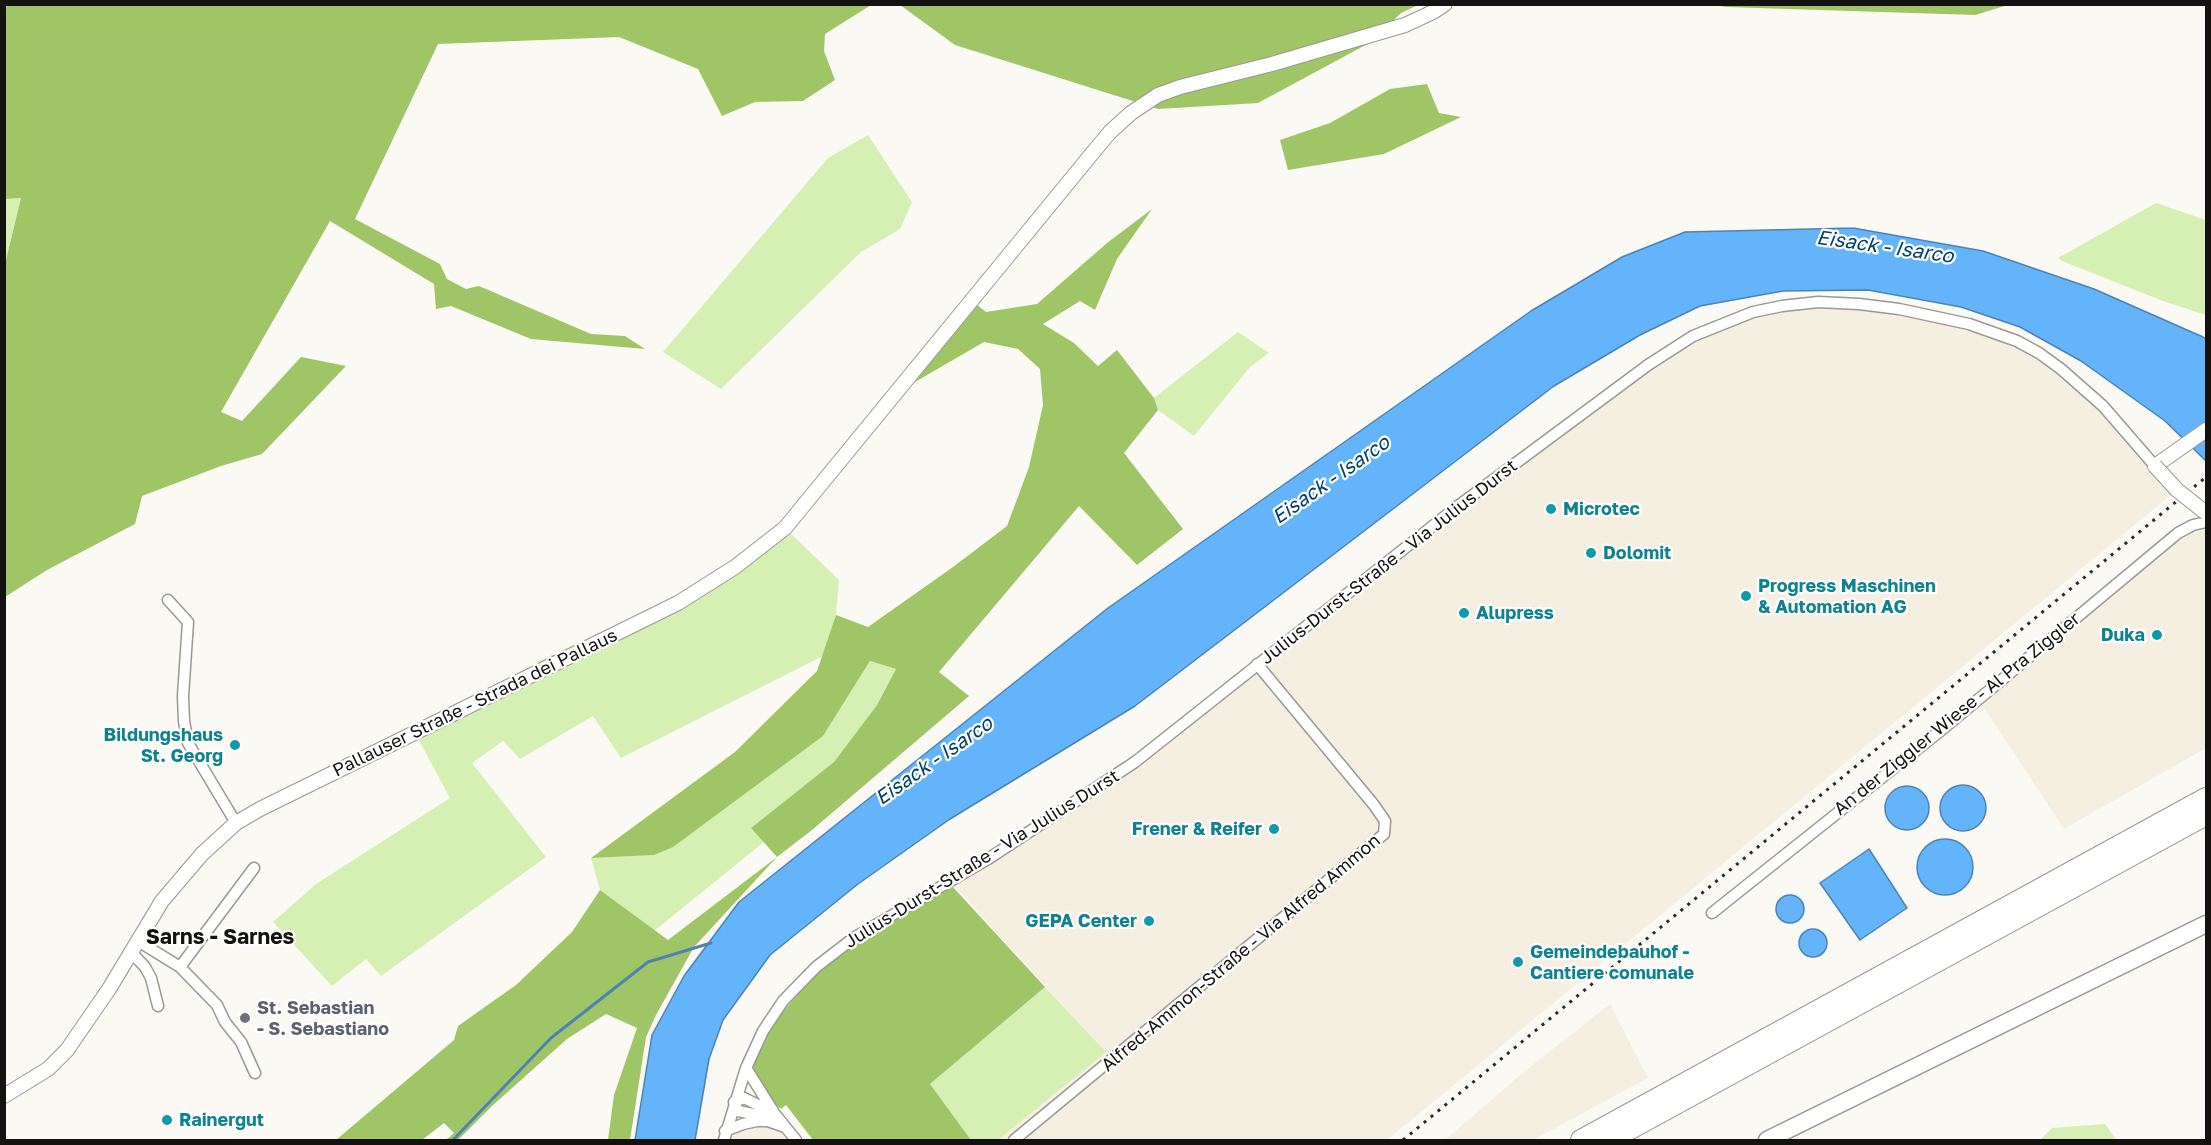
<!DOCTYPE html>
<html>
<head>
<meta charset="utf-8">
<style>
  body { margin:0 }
  #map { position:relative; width:2211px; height:1145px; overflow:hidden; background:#fbf9f3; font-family:"Golos Text",sans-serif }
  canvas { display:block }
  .frame { position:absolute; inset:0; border:6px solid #131210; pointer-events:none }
</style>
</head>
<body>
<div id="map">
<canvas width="2211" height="1145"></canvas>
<div class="frame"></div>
</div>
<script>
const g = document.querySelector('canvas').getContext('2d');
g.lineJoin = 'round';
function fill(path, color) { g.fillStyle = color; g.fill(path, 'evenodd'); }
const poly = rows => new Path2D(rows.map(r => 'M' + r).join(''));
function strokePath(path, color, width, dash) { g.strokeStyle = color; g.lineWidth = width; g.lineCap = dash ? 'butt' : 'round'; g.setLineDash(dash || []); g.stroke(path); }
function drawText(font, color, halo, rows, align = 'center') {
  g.font = font + ' "Golos Text",sans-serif'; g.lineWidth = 4.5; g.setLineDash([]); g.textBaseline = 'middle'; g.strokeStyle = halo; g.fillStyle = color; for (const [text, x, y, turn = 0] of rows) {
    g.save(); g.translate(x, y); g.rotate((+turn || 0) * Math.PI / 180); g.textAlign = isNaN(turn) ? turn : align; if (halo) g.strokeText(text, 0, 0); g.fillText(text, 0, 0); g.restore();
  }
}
fill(poly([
  [1859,304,1991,331,2061,369,2177,490,1387,1140,998,1140,1105,1052,950,881,1057,815,1668,350,1753,312],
  [2206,528,2206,748,2064,829,1980,702,2169,546,2195,532],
  [1610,1004,1648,1078,1533,1140,1445,1140,1525,1071],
  [768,1121,796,1140,724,1140,725,1131]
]), '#f5efe2');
fill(poly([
  [868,135,912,202,900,229,861,252,721,389,663,352,828,158],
  [21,198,5,264,5,199],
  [2156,203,2206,220,2206,315,2163,301,2062,261,2058,258],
  [1238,332,1269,353,1250,367,1194,436,1158,410,1154,398],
  [785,528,839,580,836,615,823,656,621,758,593,716,520,759,503,741,472,763,546,857,381,976,366,959,332,986,273,922,316,884,450,798,415,733,450,716,539,661,689,591],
  [870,661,896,669,877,705,834,762,751,828,764,842,654,931,600,890,591,858,654,855,823,736],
  [1045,987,1106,1052,998,1140,971,1140,930,1084],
  [2105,1124,2116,1140,2040,1140,2052,1128]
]), '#d6f0b4');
fill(poly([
  [5,4,871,4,871,5,825,34,824,51,835,80,803,101,755,102,722,116,698,69,619,37,438,44,355,219,440,264,447,279,466,289,479,286,591,334,625,336,645,349,531,339,451,306,436,309,434,284,330,221,221,412,242,421,301,357,346,366,262,454,221,466,142,496,135,524,47,570,5,597,5,264,21,198,5,199],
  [900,5,1418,5,1401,13,1373,41,1258,103,1158,109,955,45],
  [1713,5,2008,4,2008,5,1975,15,1726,7],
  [1427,84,1439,113,1461,117,1384,154,1288,170,1280,140,1330,123,1390,89],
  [1152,209,1117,259,1095,310,1080,301,1043,324,1074,343,1098,366,1117,350,1154,398,1158,410,1124,453,1183,529,1137,565,1079,506,939,672,969,696,812,830,777,857,694,947,656,1015,646,1037,630,1140,608,1140,614,1095,637,1028,606,1014,567,1039,492,1106,458,1140,446,1140,454,1133,444,1123,422,1140,336,1140,454,1040,458,1026,516,985,572,932,600,890,668,940,777,857,751,828,834,762,877,705,896,669,870,661,823,736,673,847,654,855,591,858,735,752,817,671,836,615,868,627,953,567,1007,526,1029,467,1043,405,1040,369,1018,349,984,342,896,393,956,321,965,295,986,312,1037,304,1107,243],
  [952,886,1045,987,930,1084,971,1140,813,1140,786,1105,781,1109,764,1094,756,1079,753,1065,761,1042,777,1018,818,972,856,943]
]), '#a0c566');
const water = poly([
  [1853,228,1983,251,2094,289,2203,337,2206,339,2206,461,2165,421,2081,361,2020,327,1961,307,1868,290,1783,291,1700,306,1640,335,1554,386,1135,706,950,819,858,884,770,955,723,1020,709,1059,695,1140,635,1140,652,1035,684,976,739,902,1108,608,1531,311,1622,257,1685,232,1853,228],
  '1940 808a23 23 0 1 1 46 0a23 23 0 1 1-46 0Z',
  '1885 808a22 22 0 1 1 44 0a22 22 0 1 1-44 0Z',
  '1917 867a28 28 0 1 1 56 0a28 28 0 1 1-56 0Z',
  [1869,849,1907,908,1860,940,1820,883,1869,849],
  '1776 909a14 14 0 1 1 28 0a14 14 0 1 1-28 0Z',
  '1799 943a14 14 0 1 1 28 0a14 14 0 1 1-28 0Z'
]);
fill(water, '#64b4fb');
strokePath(water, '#4c83b4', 1.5);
strokePath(poly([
  [453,1140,551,1038,648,962,711,943]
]), '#4c83b4', 3);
const minor = poly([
  [168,600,188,622,183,696,184,721,188,743,236,823],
  [1712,913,1944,728,2178,533,2193,525,2206,522],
  [138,941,180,967,217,1005,225,1022,241,1042,255,1073],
  [131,952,145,967,151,978,158,1006],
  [180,967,254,868],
  [746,1068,773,1111],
  [734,1102,744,1098,774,1113,796,1140],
  [734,1102,738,1111,758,1115,766,1119],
  [725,1131,743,1124,757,1121,768,1121,785,1127],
  [724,1140,746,1068,763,1031,783,1001,816,967,855,937,988,859,1135,762,1458,506,1648,365,1693,336,1753,312,1782,306,1818,302,1859,304,1899,309,1969,324,2017,341,2039,353,2061,369,2103,406,2155,466],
  [1014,1140,1384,834,1385,821,1374,805,1257,664]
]);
const tertiary = poly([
  [2155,466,2206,430],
  [4,1096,48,1069,67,1050,109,989,162,901,202,854,236,823,260,809,678,603,735,567,785,528,1090,156,1110,132,1131,113,1158,95,1180,87,1272,64,1405,25,1433,12,1445,4]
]);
const primary = poly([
  [1767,1140,2206,924]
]);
const motorway = poly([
  [1581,1140,2206,798],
  [1610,1140,2206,815]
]);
strokePath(minor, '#9b9893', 13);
strokePath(tertiary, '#9b9893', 16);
strokePath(primary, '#9b9893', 19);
strokePath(motorway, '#9b9893', 22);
strokePath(minor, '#fff', 10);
strokePath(tertiary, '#fff', 14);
strokePath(primary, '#fff', 16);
strokePath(motorway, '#fff', 20);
strokePath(poly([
  [1403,1140,2206,477]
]), '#2b2a27', 3, [3, 6]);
const tertiaryBridge = poly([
  [2155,466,2177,490,2206,513]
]);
strokePath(tertiaryBridge, '#9b9893', 16, []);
strokePath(tertiaryBridge, '#fff', 14);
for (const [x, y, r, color] of [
  [1551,509,6,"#0f9aa8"],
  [1591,553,6,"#0f9aa8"],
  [1746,596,6,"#0f9aa8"],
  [1464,613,6,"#0f9aa8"],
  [2157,635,6,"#0f9aa8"],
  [235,745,6,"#0f9aa8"],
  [1274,829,6,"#0f9aa8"],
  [1149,921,6,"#0f9aa8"],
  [1518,962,6,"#0f9aa8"],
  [245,1018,6,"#6b7280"],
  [167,1120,6,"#0f9aa8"]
]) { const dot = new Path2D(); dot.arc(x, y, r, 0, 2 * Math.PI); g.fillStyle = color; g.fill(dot); strokePath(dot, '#fff', 2); }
drawText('bold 18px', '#0d838f', '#fff', [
  ["Microtec",1563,509],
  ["Dolomit",1603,553],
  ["Progress Maschinen",1758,586],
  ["& Automation AG",1758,607],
  ["Alupress",1476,613],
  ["Duka",2145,635,"right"],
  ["Bildungshaus",223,735,"right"],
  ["St. Georg",223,756,"right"],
  ["Frener & Reifer",1262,829,"right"],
  ["GEPA Center",1137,921,"right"],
  ["Gemeindebauhof -",1530,952],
  ["Cantiere comunale",1530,973],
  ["Rainergut",179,1120]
], 'left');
drawText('18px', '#131210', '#fff', [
  ["Julius-Durst-Straße - Via Julius Durst",1389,562,-38],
  ["Pallauser Straße - Strada dei Pallaus",475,703,-26],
  ["An der Ziggler Wiese - Al Pra Ziggler",1957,714,-39],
  ["Julius-Durst-Straße - Via Julius Durst",982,859,-32],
  ["Alfred-Ammon-Straße - Via Alfred Ammon",1241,953,-40]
]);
drawText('bold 18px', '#5b616d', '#fff', [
  ["St. Sebastian",257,1008],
  ["- S. Sebastiano",257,1029]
], 'left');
drawText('italic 20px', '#01416d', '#fff', [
  ["Eisack - Isarco",1885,247,8],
  ["Eisack - Isarco",1331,480,-35],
  ["Eisack - Isarco",934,761,-35]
]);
drawText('bold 21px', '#131210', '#fff', [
  ["Sarns - Sarnes",220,937]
]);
</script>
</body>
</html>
